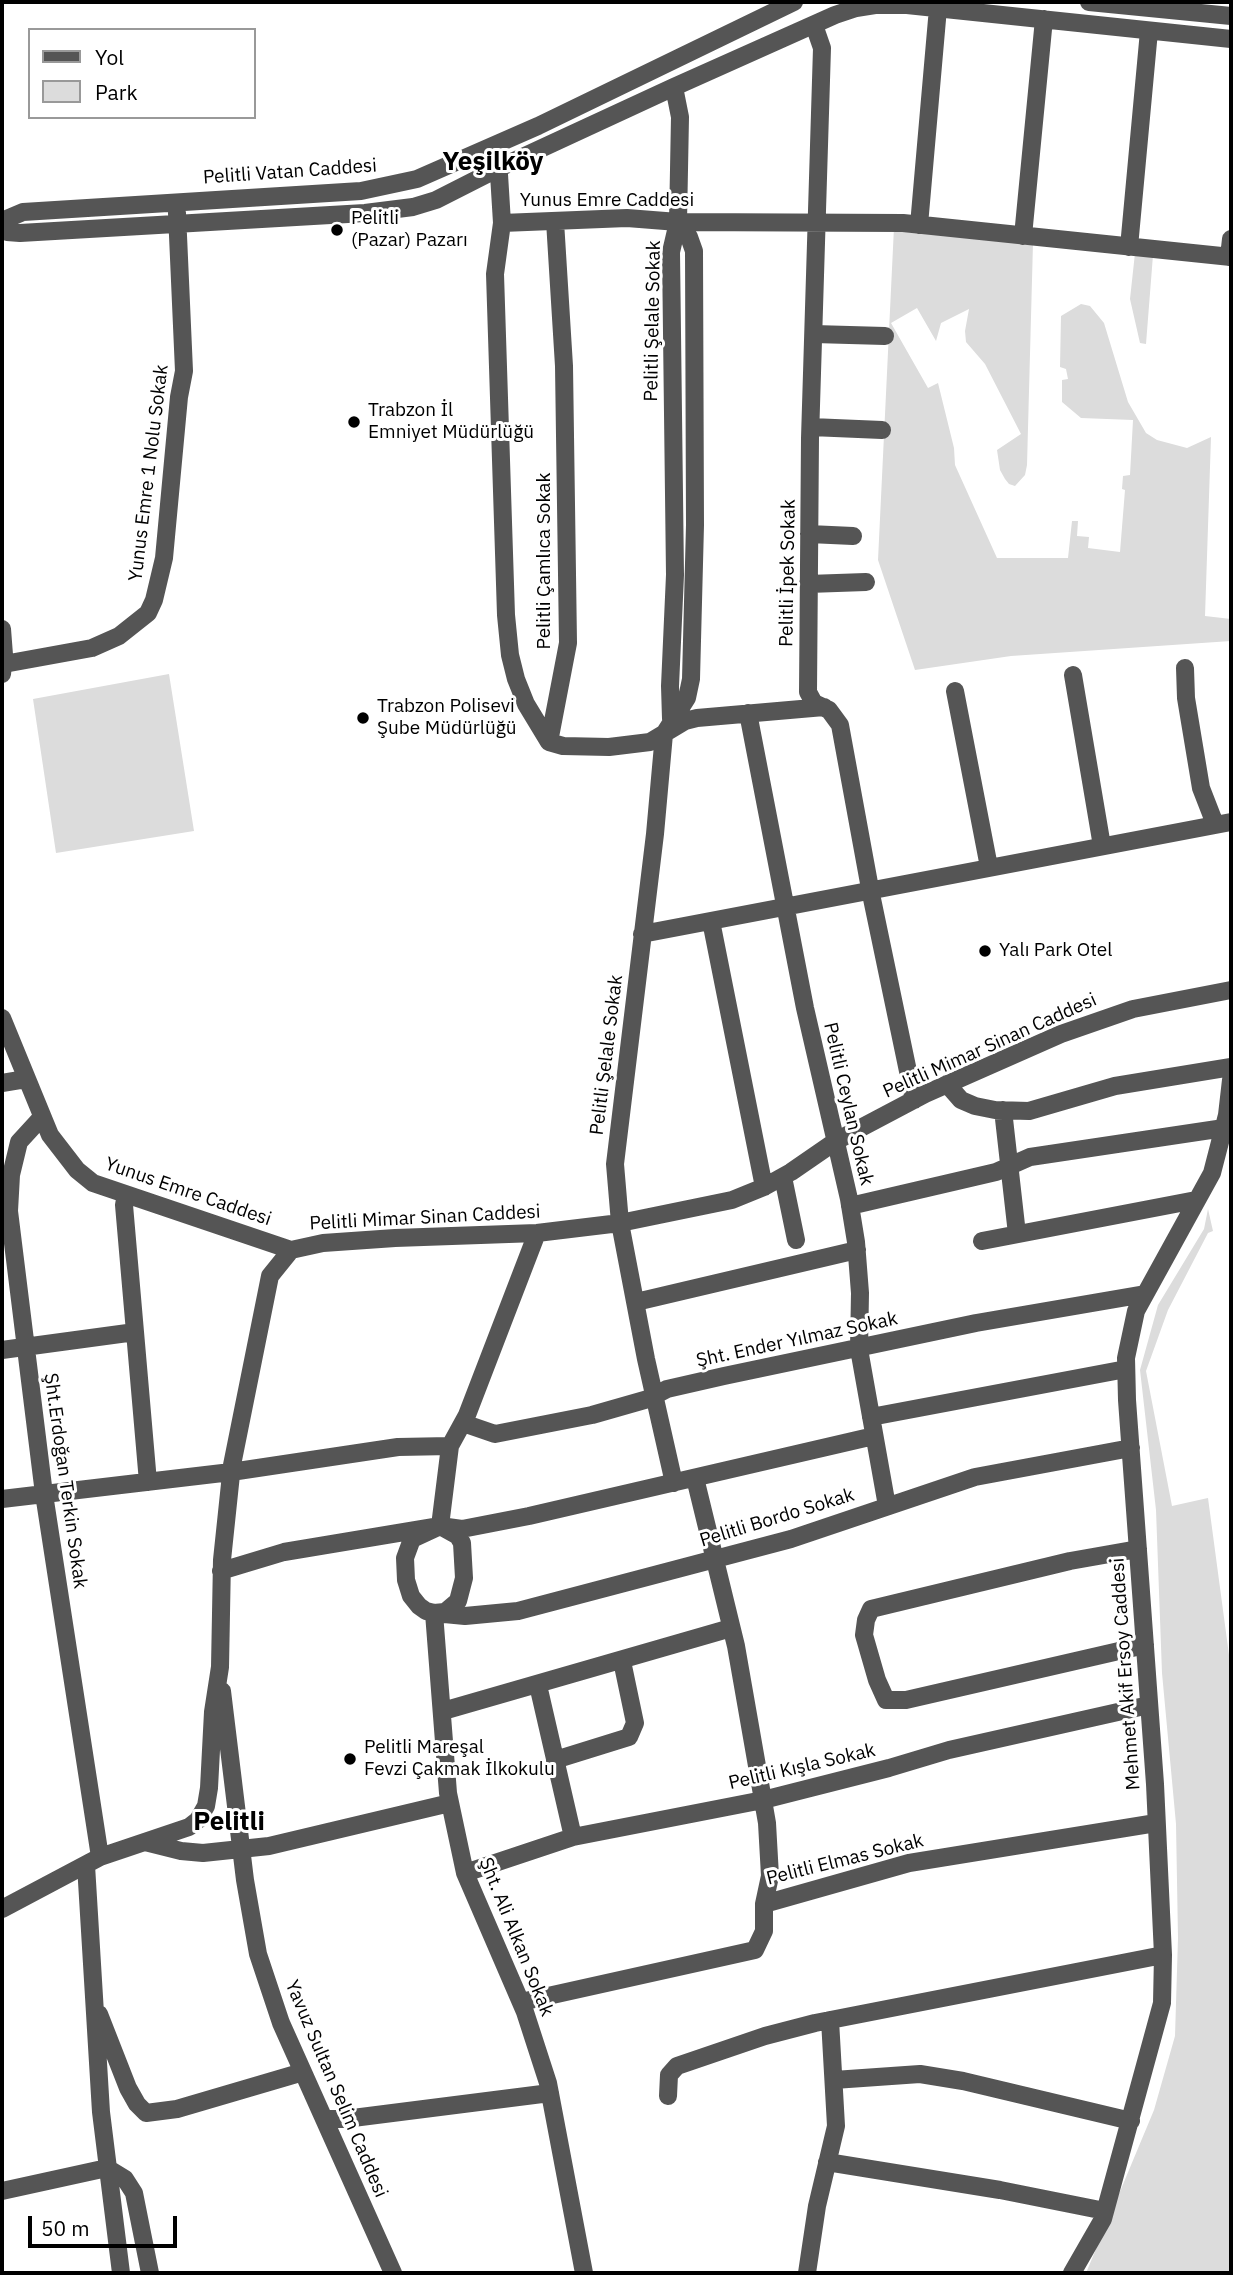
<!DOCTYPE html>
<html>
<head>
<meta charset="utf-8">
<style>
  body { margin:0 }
  #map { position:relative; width:1233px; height:2275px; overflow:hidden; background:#fff; font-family:"IBM Plex Sans",sans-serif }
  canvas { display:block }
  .frame { position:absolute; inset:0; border:4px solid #000; pointer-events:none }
  .legend { position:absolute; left:28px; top:28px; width:228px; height:91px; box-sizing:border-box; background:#fff; border:2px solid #999; margin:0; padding:9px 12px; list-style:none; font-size:21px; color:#000 }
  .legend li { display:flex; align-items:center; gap:14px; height:35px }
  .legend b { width:35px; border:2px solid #999 }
  .scale { position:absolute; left:28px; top:2216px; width:149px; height:32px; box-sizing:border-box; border:4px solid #000; border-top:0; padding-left:9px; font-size:21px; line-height:24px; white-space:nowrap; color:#000; -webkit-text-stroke:5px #fff; paint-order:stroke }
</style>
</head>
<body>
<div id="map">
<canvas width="1233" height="2275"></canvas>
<div class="frame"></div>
<ul class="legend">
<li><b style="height:9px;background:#555"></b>Yol</li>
<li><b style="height:19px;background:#dcdcdc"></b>Park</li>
</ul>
<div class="scale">50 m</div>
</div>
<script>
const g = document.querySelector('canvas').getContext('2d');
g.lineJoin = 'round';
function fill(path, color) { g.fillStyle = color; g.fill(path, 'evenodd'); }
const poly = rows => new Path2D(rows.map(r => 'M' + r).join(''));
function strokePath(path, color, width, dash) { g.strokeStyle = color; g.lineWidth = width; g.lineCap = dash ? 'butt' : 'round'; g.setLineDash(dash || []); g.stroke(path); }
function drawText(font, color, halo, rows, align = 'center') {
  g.font = font + ' "IBM Plex Sans",sans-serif'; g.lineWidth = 6; g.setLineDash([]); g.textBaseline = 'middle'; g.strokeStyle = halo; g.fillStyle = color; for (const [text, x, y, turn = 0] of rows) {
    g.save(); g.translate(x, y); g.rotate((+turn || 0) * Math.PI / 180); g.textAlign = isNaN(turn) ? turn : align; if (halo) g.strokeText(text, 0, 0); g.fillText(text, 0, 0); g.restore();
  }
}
fill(poly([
  [894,227,1033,243,1027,465,1025,475,1015,486,1009,484,1005,479,1000,470,997,450,1021,434,985,364,966,342,965,331,969,309,941,323,936,341,917,308,891,323,928,388,938,383,954,448,955,465,997,558,1068,558,1072,521,1078,521,1077,536,1089,537,1088,548,1120,552,1125,490,1122,489,1123,476,1130,475,1133,420,1081,418,1062,402,1062,380,1068,379,1066,369,1060,367,1061,316,1081,304,1090,306,1104,323,1128,402,1146,433,1157,440,1187,448,1211,437,1205,616,1231,619,1231,641,1011,656,915,670,878,560],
  [1135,253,1153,255,1146,344,1140,343,1130,299],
  [169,674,194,831,56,853,33,699],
  [1208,1209,1213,1231,1208,1233,1168,1310,1146,1371,1172,1506,1208,1498,1231,1670,1231,2273,1086,2273,1154,2110,1175,2036,1178,1938,1176,1824,1162,1673,1156,1510,1140,1370,1158,1305,1204,1229]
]), '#dcdcdc');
strokePath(poly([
  [1089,2,1231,16],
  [814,25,822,48,810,438,808,692,814,703,829,710,840,725,871,894,914,1100],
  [498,158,502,223,627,218,678,222,903,223,1231,257],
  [2,221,23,212,361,191,417,179,538,126,794,2],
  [555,221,564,366,568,643,549,742,563,746,609,747,650,742,685,721,697,718,824,707],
  [502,223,495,274,506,615,510,655,516,679,526,704,549,742],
  [919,225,938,8],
  [2,228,7,232,20,233,365,213,413,207,436,200,499,168,674,87,835,15,856,8,875,5,907,5,1231,39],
  [1023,236,1044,19],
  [1129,247,1149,31],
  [1229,257,1231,239],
  [814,334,885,336],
  [811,427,882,430],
  [809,534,853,536],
  [808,584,866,582],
  [2,629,4,655,2,674],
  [4,664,92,648,119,636,148,613,154,600,164,558,179,397,184,371,177,213],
  [1185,668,1186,698,1201,788,1215,824],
  [1073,675,1102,846],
  [955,691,989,867],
  [748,713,805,1008,849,1199,856,1242,860,1293,859,1349,887,1506],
  [671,719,670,686,675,575,671,252,678,222,680,117,674,87],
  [711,921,764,1187],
  [642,934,1231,822],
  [2,1018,50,1135,77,1170,93,1183,291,1250],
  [2,1083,26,1079],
  [947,1084,961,1100,975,1106,995,1110,1029,1111,1115,1086,1231,1067],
  [1003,1110,1017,1234],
  [41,1118,19,1142,11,1175,9,1211,44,1494,100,1857],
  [783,1177,796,1240],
  [126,1194,124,1205,148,1482],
  [850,1206,996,1172,1030,1157,1224,1128],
  [982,1241,1196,1200],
  [636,1302,857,1250],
  [2,1350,135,1332],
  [871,1417,1126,1369],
  [463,1423,495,1434,592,1415,648,1399,667,1389,724,1376,976,1323,1145,1294],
  [695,1478,736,1646,767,1823,770,1876,764,1904,909,1863,1156,1823],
  [674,1483,646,1359,620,1223,615,1164,655,834,664,734,687,698,691,679,695,525,694,251,689,237,678,222],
  [2,1499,231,1472,398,1447,450,1446],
  [440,1526,450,1446,467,1415,537,1233],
  [440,1526,458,1536,462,1543,464,1578,458,1601,445,1612,434,1613,426,1611,419,1606,411,1596,406,1580,405,1558,412,1539,440,1526],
  [1138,1549,1070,1561,871,1609,866,1620,864,1635,877,1680,886,1700,906,1700,1145,1645],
  [221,1571,284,1552,440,1526,462,1529,529,1516,874,1436],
  [538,1685,573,1837],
  [222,1691,245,1880,258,1954,281,2023,393,2273],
  [443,1711,731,1628],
  [555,1760,629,1737,635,1723,622,1661],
  [145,1842,181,1851,203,1853,269,1846,450,1803],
  [86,1865,101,2112,121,2273],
  [465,1873,573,1837,763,1800,889,1768,949,1750,1149,1705],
  [2,1909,100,1857,189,1827,198,1820,206,1806,209,1788,213,1712,220,1667,222,1560,232,1465,270,1276,291,1250,323,1243,395,1238,537,1233,620,1223,732,1200,764,1187,791,1172,836,1141,925,1094,1061,1034,1133,1009,1231,990],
  [521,2002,755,1950,764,1931,764,1904],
  [99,2014,128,2088,137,2104,146,2113,177,2109,303,2072],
  [834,2080,920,2074,963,2081,1131,2121],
  [668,2096,669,2075,677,2066,765,2036,815,2023,1163,1955],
  [324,2119,345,2119,550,2093],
  [827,2162,1000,2190,1105,2211],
  [2,2191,107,2168,125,2179,134,2193,150,2273],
  [584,2273,548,2083,525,2012,465,1873,448,1793,434,1613,465,1616,518,1611,791,1539,975,1477,1131,1448],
  [807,2273,817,2206,836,2126,830,2020],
  [1072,2273,1103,2219,1162,2003,1163,1955,1155,1784,1127,1400,1126,1358,1136,1311,1212,1173,1227,1115,1231,1080]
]), '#555', 18);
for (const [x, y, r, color] of [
  [337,230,7,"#000"],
  [354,422,7,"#000"],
  [363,718,7,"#000"],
  [985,951,7,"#000"],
  [350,1759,7,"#000"]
]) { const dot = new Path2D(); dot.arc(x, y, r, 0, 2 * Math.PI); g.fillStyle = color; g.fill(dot); strokePath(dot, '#fff', 2.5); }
drawText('19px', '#000', '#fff', [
  ["Pelitli Vatan Caddesi",290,172,-4],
  ["Yunus Emre Caddesi",607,201],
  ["Pelitli Şelale Sokak",653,321,-89],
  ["Yunus Emre 1 Nolu Sokak",149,473,-83],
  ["Pelitli Çamlıca Sokak",545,561,-90],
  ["Pelitli İpek Sokak",788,573,-89],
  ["Pelitli Mimar Sinan Caddesi",990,1046,-24],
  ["Pelitli Şelale Sokak",607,1055,-83],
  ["Pelitli Ceylan Sokak",848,1104,77],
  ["Yunus Emre Caddesi",188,1192,19],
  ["Pelitli Mimar Sinan Caddesi",425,1218,-3],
  ["Şht. Ender Yılmaz Sokak",797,1340,-12],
  ["Şht.Erdoğan Terkin Sokak",65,1481,82],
  ["Pelitli Bordo Sokak",777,1518,-17],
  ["Mehmet Akif Ersoy Caddesi",1126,1674,-94],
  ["Pelitli Kışla Sokak",802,1767,-13],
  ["Pelitli Elmas Sokak",845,1860,-14],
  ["Şht. Ali Alkan Sokak",516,1937,68],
  ["Yavuz Sultan Selim Caddesi",336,2089,67]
]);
drawText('19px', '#000', '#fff', [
  ["Pelitli",351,219],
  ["(Pazar) Pazarı",351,241],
  ["Trabzon İl",368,411],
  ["Emniyet Müdürlüğü",368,433],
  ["Trabzon Polisevi",377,707],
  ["Şube Müdürlüğü",377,729],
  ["Yalı Park Otel",999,951],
  ["Pelitli Mareşal",364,1748],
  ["Fevzi Çakmak İlkokulu",364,1770]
], 'left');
drawText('bold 26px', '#000', '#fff', [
  ["Yeşilköy",493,162],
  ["Pelitli",229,1822]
]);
</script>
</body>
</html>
